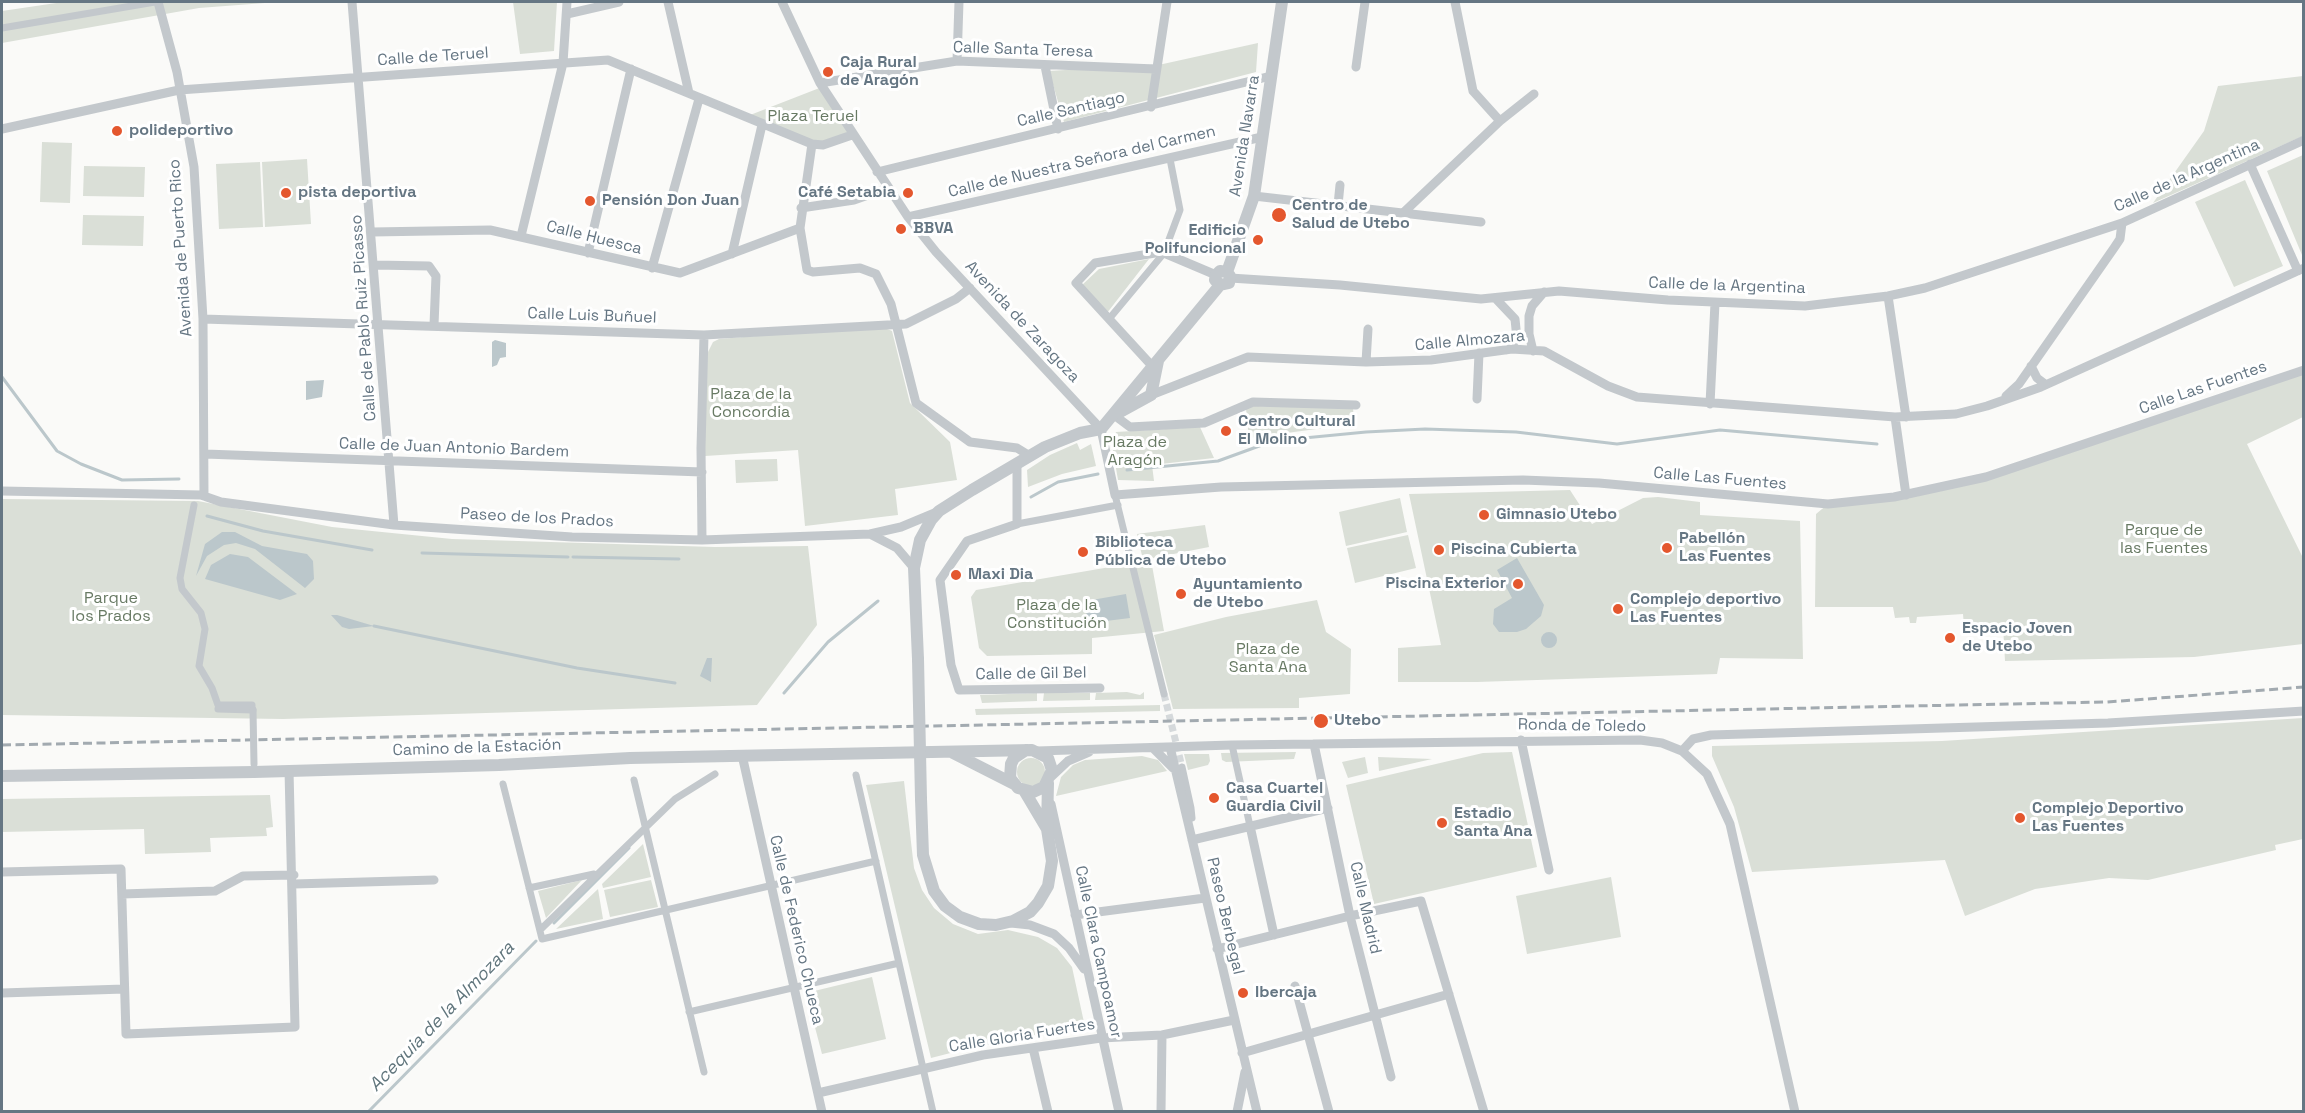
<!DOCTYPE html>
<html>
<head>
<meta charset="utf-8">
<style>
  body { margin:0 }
  #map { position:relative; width:2305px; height:1113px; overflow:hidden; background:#fafaf8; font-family:"Space Grotesk",sans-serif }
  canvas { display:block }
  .frame { position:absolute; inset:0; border:3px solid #657683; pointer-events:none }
</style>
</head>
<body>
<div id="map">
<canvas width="2305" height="1113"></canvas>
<div class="frame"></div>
</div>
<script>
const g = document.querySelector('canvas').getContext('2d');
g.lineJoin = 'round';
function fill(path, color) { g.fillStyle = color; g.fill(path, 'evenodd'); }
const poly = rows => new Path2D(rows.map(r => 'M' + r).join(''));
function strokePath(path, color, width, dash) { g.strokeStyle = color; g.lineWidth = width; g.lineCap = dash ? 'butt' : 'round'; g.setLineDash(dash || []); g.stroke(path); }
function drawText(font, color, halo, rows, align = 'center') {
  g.font = font + ' "Space Grotesk",sans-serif'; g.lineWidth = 6; g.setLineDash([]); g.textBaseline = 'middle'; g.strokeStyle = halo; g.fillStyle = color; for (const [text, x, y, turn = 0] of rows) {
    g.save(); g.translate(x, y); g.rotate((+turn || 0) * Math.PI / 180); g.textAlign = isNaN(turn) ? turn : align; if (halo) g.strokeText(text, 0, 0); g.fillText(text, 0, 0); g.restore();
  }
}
fill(poly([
  [63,2,278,2,199,8,2,43,2,11],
  [513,2,557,2,554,51,520,54],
  [1258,43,1256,72,1064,122,1049,71,1163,64],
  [2303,76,2303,136,2153,203,2204,131,2218,86],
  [822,87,852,135,823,145,745,117],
  [42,142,72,143,70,203,40,202],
  [2303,155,2304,254,2302,255,2267,171],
  [307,159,311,224,265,227,262,162],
  [260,162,263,227,219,229,216,164],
  [84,166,145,167,144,197,83,196],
  [2245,180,2283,266,2234,287,2195,202],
  [83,215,144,216,143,246,82,245],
  [1149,259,1107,313,1081,286,1099,269],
  [880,326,892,331,910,403,950,442,957,480,895,489,898,515,805,526,798,450,705,456,705,358,713,342,719,339],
  [2304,374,2303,417,2247,444,2303,558,2303,644,2194,657,2005,661,2003,624,1964,626,1963,614,1917,617,1916,623,1910,623,1909,617,1895,618,1893,607,1815,607,1816,514,1828,504,1894,497,2046,457],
  [1254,406,1353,408,1354,424,1249,438,1246,409],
  [1200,427,1214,458,1152,465,1154,481,1118,480,1112,445,1116,432],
  [1077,443,1080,450,1091,444,1096,466,1062,474,1028,487,1027,470,1050,455],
  [777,459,778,481,736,483,735,460],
  [1570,490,1592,524,1643,498,1658,497,1700,502,1700,515,1800,521,1803,659,1720,658,1717,674,1477,682,1398,682,1398,648,1441,645,1409,494],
  [1400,498,1407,532,1346,546,1339,512],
  [2,499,198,501,332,527,452,539,715,547,808,546,817,625,757,705,283,719,2,715],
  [1205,525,1209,547,1143,560,1137,534],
  [1408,535,1416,568,1355,583,1347,548],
  [1151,560,1164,631,1092,638,1092,654,987,656,979,648,971,597,976,590],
  [1317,600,1326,632,1351,649,1350,694,1299,698,1299,708,1173,709,1154,635,1226,617],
  [1127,692,1140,695,1144,692,1144,699,1095,700,1096,693],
  [1037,693,1037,701,982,703,980,695],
  [1044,693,1090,693,1090,700,1043,701],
  [1160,705,1160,711,976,715,975,709],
  [2303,718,2303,839,2275,845,2276,850,2148,880,2109,878,2035,889,1965,916,1945,860,1752,872,1734,807,1712,756,1712,746,1942,741],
  [1296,752,1294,759,1226,762,1222,760,1221,753],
  [1512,752,1537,867,1374,904,1346,785,1483,753],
  [1184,754,1209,754,1210,761,1208,765,1188,770],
  [1142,756,1158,760,1167,771,1056,796,1061,777,1073,765,1085,760],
  [1365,757,1368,773,1348,778,1342,762],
  [1378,757,1432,759,1379,771],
  '1017 772a14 14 0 1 1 28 0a14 14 0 1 1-28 0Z',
  [904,781,914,868,922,890,934,908,953,924,978,934,1008,930,1038,937,1057,948,1072,967,1085,1027,970,1048,931,1058,866,785],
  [270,795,273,827,266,828,267,836,210,838,211,852,145,854,144,829,2,832,2,799],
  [643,844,651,877,603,888,602,884],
  [1611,877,1621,937,1527,954,1516,896],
  [582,880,546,918,538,891],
  [651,880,658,907,610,917,604,890],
  [598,889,603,919,556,929],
  [872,977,886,1039,822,1054,806,993]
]), '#dadfd7');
fill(poly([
  [495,340,506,343,506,357,500,358,497,365,492,367,492,342],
  [324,380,322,397,306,400,306,381],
  [222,532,235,532,262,546,307,554,313,561,314,579,305,588,255,549,236,543,224,545,207,556,196,576,205,544],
  [230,554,248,557,297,594,280,600,205,579,211,565],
  [1517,558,1544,605,1541,616,1526,629,1517,632,1499,632,1493,624,1494,609,1512,598,1497,570],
  [1126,594,1130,618,1090,623,1084,607,1087,605,1086,601],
  [331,615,337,615,374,626,349,629,342,627],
  '1541 640a8 8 0 1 1 16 0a8 8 0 1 1-16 0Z',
  [707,658,712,658,711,682,700,676]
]), '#bbc7cb');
strokePath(poly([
  [2,377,57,451,81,464,122,480,179,479],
  [1127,470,1218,461,1273,441,1366,432,1425,429,1516,432,1617,444,1720,430,1877,444],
  [1031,497,1058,482,1098,474],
  [207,516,263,531,372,550],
  [422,553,568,557],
  [573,557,679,559],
  [374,626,577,668,675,683],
  [784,693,828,642,878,601],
  [554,923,629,848],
  [368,1112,536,941]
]), '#bbc7cb', 3);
strokePath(poly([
  [1164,694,1182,767]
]), '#d5d9db', 7, [7, 3.5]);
strokePath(poly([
  [2,28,155,2],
  [1109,319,1164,253,1180,210,1170,159],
  [1115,495,1164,694],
  [194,505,180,578,182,589,201,613,205,629,199,666,212,688,218,705,252,705,252,707,218,709,253,710],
  [1017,524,1118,505],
  [1232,745,1250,826],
  [1182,767,1191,808,1192,818,1187,819],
  [856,775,933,1112],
  [634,780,704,1072],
  [503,784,542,939,876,861],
  [529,888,594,874],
  [540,930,675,799,715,774],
  [689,1012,899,963]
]), '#c3c8cc', 7);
strokePath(poly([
  [158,2,177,72,194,167,203,319,204,496],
  [352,2,394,525],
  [668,2,689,93],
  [782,2,820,83,908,217,936,252,1101,429,1115,495,1221,487,1523,480,1599,483,1828,504,1894,497,1986,477,2304,370],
  [1455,2,1473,91,1500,121],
  [567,14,619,2],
  [957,61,959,2],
  [1045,66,1058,129],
  [1356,67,1365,2],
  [820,83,957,61,1156,69],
  [1151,107,1167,2],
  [2,129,179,90,608,60,812,144,823,145,852,135],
  [812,144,800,228,807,270,813,272,860,268,876,274,891,304,916,403,970,442,1017,448,1030,456],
  [2250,164,2298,271],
  [877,172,1271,76],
  [1254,196,1481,222],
  [1338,205,1340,185],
  [801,208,854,200,888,188],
  [1403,213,1500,121,1534,94],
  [908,217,1262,137],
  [372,232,490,230,680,273,800,228],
  [521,236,563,63,567,2],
  [588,253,631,69],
  [732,254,762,125],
  [375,265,429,266,436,276,434,325],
  [652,268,699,99],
  [1230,278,1340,285,1481,299,1559,291,1668,300,1805,306,1888,296,1925,288,2122,223,2304,140],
  [1888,296,1906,417],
  [1497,300,1515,319,1517,339,1506,350],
  [203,319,704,335,906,324,956,299,970,288],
  [1533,351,1529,334,1529,316,1532,306,1544,292],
  [1366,362,1368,329],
  [2031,366,2037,378,2045,384],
  [1153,367,1076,283,1095,263,1155,253,1164,253,1216,275],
  [1151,395,1248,357,1366,362,1431,360,1512,349,1544,351,1608,386,1637,397,1895,417,1956,414,1987,406,2041,387,2304,268],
  [2006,396,2019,384,2114,248,2120,239,2122,223],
  [1477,399,1479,353],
  [1710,404,1715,303],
  [1114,415,1130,427,1204,423,1253,402,1356,405],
  [1895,417,1906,495],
  [205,454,702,472],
  [1017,464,1017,524,967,541,940,580,951,665,959,690,1100,688],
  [2,491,201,495,221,502,394,525,572,537,702,540,870,534,901,527,937,512],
  [870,534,897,548,914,568],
  [702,540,701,448,704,335],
  [1521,740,1549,870],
  [1314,744,1350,916,1391,1077],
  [1170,747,1257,1112],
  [1153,748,1173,768],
  [1037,751,1232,745,1640,740,1662,743,1682,751,1707,774,1730,824,1795,1112],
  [1682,751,1693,739,1711,735,2108,723,2304,711],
  [742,755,822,1112],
  [1051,777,1068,761,1089,752],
  [1051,804,1119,1112],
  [1250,826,1274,935],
  [1192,840,1328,808],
  [2,872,121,869,126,1034,295,1027,289,770],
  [294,884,434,880],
  [122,894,215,891,243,876,294,875],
  [1075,915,1205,898],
  [1011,923,1030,925,1054,934,1069,948,1084,969],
  [1217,949,1350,916,1421,901,1484,1112],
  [1295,986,1329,1112],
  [2,993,124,989],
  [1033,1048,1048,1112],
  [1242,1053,1449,994],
  [818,1093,983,1055,1101,1038,1162,1035,1234,1020],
  [1161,1112,1162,1035],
  [1237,1112,1245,1072]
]), '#c3c8cc', 9);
strokePath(poly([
  [1227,272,1254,196,1282,2],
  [1220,285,1215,280,1216,275,1220,271,1227,272],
  [1120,412,1151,395,1158,361],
  [918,659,914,568,920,540,931,520,939,511,972,490,1045,447,1080,433,1101,429,1220,285,1229,283,1230,276,1227,272],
  [953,753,1014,784],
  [2,776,254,772,499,765,630,758,1032,750,1048,758,1052,770,1044,787,1033,792,1018,788,1010,778,1011,764,1014,758,1026,750],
  [1025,792,1047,829],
  [921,799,923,855,934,891,945,906,960,917,979,924,996,925,1013,921,1030,912,1038,903,1048,886,1052,861,1047,829,1048,783]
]), '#c3c8cc', 12);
strokePath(poly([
  [2,745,2107,702,2304,687]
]), '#a2aab0', 3, [9, 4.5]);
strokePath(poly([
  [253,710,254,764]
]), '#c3c8cc', 7);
strokePath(poly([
  [918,659,921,799]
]), '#c3c8cc', 12);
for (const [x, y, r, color] of [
  [828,72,6,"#e4572e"],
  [117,131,6,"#e4572e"],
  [286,193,6,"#e4572e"],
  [908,193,6,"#e4572e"],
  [590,201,6,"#e4572e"],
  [1279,215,8,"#e4572e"],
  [901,229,6,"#e4572e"],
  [1258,240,6,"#e4572e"],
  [1226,431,6,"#e4572e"],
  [1484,515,6,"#e4572e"],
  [1667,548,6,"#e4572e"],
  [1439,550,6,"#e4572e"],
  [1083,552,6,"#e4572e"],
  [956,575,6,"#e4572e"],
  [1518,584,6,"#e4572e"],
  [1181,594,6,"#e4572e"],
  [1618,609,6,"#e4572e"],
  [1950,638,6,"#e4572e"],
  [1321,721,8,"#e4572e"],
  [1214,798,6,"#e4572e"],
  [2020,818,6,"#e4572e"],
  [1442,823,6,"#e4572e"],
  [1243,993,6,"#e4572e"]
]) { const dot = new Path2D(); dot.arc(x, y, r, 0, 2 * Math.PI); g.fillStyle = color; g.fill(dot); strokePath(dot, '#fff', 2); }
drawText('16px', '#657683', '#fff', [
  ["Calle Santa Teresa",1023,50,2],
  ["Calle de Teruel",433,57,-4],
  ["Calle Santiago",1071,110,-13],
  ["Avenida Navarra",1245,136,-81],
  ["Calle de Nuestra Señora del Carmen",1082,162,-13],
  ["Calle de la Argentina",2187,176,-24],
  ["Calle Huesca",594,238,14],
  ["Avenida de Puerto Rico",181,248,-94],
  ["Calle de la Argentina",1727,286,2],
  ["Calle Luis Buñuel",592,316,2],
  ["Calle de Pablo Ruiz Picasso",364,318,-94],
  ["Avenida de Zaragoza",1022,322,47],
  ["Calle Almozara",1470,341,-5],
  ["Calle Las Fuentes",2203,388,-19],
  ["Calle de Juan Antonio Bardem",454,448,2],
  ["Calle Las Fuentes",1720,479,5],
  ["Paseo de los Prados",537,518,3],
  ["Calle de Gil Bel",1031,674,-1],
  ["Ronda de Toledo",1582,726,1],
  ["Camino de la Estación",477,748,-2],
  ["Calle Madrid",1365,908,77],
  ["Paseo Berbegal",1225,916,77],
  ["Calle de Federico Chueca",796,930,77],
  ["Calle Clara Campoamor",1098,952,78],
  ["Calle Gloria Fuertes",1022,1036,-9]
]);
drawText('bold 16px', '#657683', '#fff', [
  ["Caja Rural",840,63],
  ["de Aragón",840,81],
  ["polideportivo",129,131],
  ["pista deportiva",298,193],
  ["Café Setabia",896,193,"right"],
  ["Pensión Don Juan",602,201],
  ["Centro de",1292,206],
  ["Salud de Utebo",1292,224],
  ["BBVA",913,229],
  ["Edificio",1246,231,"right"],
  ["Polifuncional",1246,249,"right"],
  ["Centro Cultural",1238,422],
  ["El Molino",1238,440],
  ["Gimnasio Utebo",1496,515],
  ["Pabellón",1679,539],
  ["Las Fuentes",1679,557],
  ["Biblioteca",1095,543],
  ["Pública de Utebo",1095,561],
  ["Piscina Cubierta",1451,550],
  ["Maxi Dia",968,575],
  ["Piscina Exterior",1506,584,"right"],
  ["Ayuntamiento",1193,585],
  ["de Utebo",1193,603],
  ["Complejo deportivo",1630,600],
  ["Las Fuentes",1630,618],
  ["Espacio Joven",1962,629],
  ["de Utebo",1962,647],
  ["Utebo",1334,721],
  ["Casa Cuartel",1226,789],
  ["Guardia Civil",1226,807],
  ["Complejo Deportivo",2032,809],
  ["Las Fuentes",2032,827],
  ["Estadio",1454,814],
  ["Santa Ana",1454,832],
  ["Ibercaja",1255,993]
], 'left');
drawText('16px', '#687a64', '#fff', [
  ["Plaza Teruel",813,117],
  ["Plaza de la",751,395],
  ["Concordia",751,413],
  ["Plaza de",1135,443],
  ["Aragón",1135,461],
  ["Parque de",2164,531],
  ["las Fuentes",2164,549],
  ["Parque",111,599],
  ["los Prados",111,617],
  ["Plaza de la",1057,606],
  ["Constitución",1057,624],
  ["Plaza de",1268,650],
  ["Santa Ana",1268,668]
]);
drawText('italic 18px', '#60757c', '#fff', [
  ["Acequia de la Almozara",442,1017,-46]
]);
</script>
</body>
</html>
